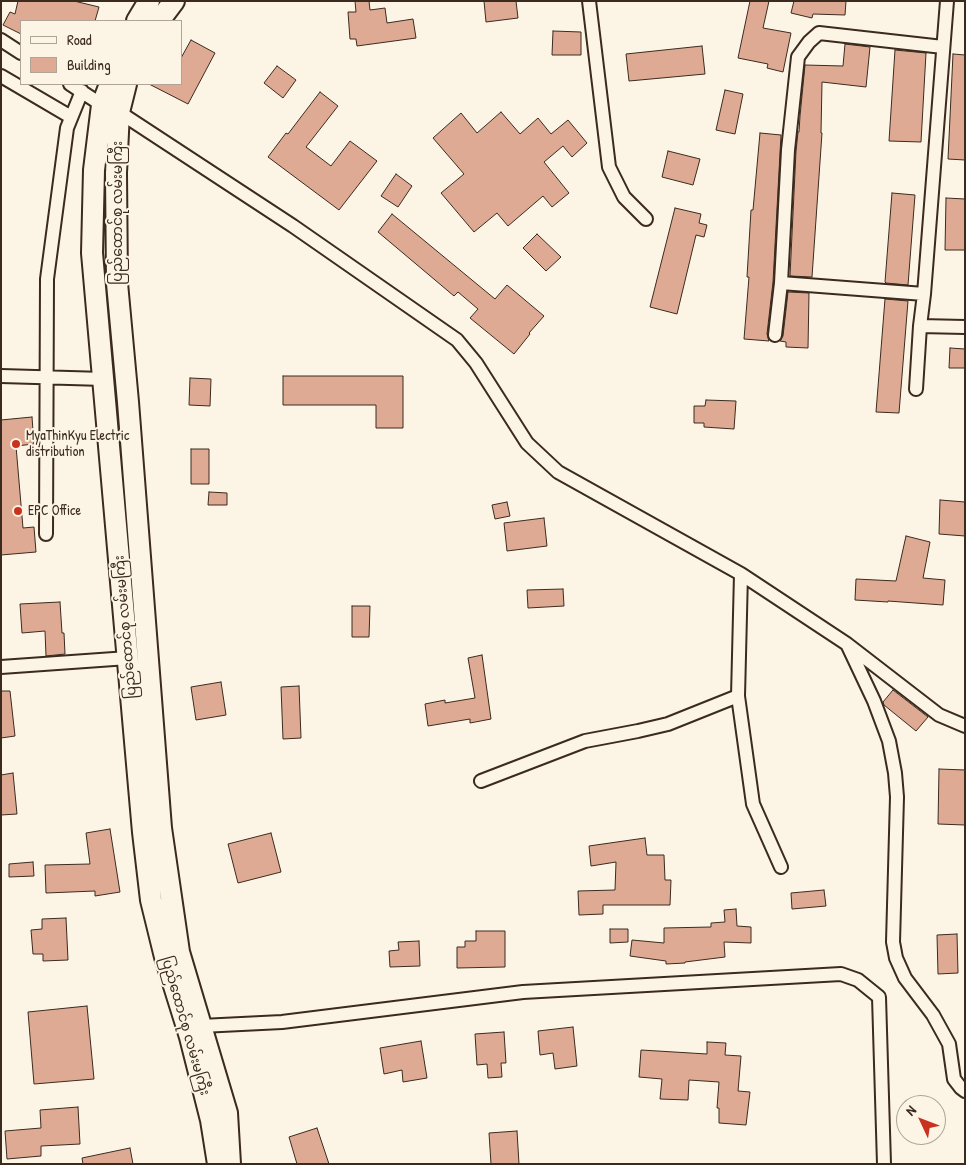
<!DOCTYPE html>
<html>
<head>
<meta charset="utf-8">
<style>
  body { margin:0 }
  #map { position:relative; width:966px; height:1165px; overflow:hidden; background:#fcf5e5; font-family:"Patrick Hand",sans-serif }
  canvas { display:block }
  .frame { position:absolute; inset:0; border:2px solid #3b2a1e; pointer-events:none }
  .legend { position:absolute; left:20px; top:20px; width:162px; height:65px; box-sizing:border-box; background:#fcf5e5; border:1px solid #afa495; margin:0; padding:6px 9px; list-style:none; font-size:15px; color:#3b2a1e }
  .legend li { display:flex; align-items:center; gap:10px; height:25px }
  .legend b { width:25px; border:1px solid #afa495 }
  .north { position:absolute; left:896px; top:1095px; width:50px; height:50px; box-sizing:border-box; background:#fcf5e5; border:1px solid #afa495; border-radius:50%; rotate:313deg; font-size:14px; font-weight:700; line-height:20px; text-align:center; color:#3b2a1e }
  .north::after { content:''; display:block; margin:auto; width:18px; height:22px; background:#c8321e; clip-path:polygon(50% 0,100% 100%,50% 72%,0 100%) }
</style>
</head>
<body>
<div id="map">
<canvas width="966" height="1165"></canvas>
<div class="frame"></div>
<ul class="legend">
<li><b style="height:6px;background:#fcf5e5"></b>Road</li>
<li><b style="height:14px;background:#dfaa94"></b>Building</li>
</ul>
<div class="north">N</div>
</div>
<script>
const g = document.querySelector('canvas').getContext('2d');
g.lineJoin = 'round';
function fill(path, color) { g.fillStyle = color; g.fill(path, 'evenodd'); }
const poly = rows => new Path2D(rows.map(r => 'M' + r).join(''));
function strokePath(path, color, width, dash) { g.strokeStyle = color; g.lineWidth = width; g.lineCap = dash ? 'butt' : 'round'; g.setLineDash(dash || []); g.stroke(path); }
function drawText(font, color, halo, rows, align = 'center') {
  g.font = font + ' "Patrick Hand","Noto Sans Myanmar",sans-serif'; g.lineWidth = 4; g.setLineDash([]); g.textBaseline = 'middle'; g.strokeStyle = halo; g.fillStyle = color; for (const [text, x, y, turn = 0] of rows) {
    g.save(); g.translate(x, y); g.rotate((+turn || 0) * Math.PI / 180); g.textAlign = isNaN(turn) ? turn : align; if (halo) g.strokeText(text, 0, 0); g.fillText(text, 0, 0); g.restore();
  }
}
const building = poly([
  [18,1,74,1,99,7,95,21,21,21,21,34,3,25,10,12,15,14,18,1],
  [355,1,369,1,370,10,385,8,387,23,413,19,416,38,357,46,356,39,350,39,348,12,356,12,355,1],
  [484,1,516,1,518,18,486,22,484,1],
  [750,1,769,1,763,28,791,33,783,72,767,68,768,64,738,58,750,1],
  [794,1,846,1,845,15,813,14,812,18,791,13,794,1],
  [553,31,581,32,581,55,552,55,553,31],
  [191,40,215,53,188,104,149,84,181,84,181,58,191,40],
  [845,44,870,47,866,87,822,82,821,133,822,133,812,277,790,276,796,151,798,132,799,132,800,116,805,65,843,66,845,44],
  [702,46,705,74,629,81,626,54,702,46],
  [895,50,926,53,921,142,889,141,895,50],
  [953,54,965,55,965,160,948,159,953,54],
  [277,66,296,80,283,98,264,83,277,66],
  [725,90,743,94,735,134,716,130,725,90],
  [320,92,338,106,306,147,331,166,350,141,377,161,339,210,268,157,286,133,288,134,320,92],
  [501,112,520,134,538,118,551,134,568,120,587,143,572,157,563,146,544,162,569,193,552,207,543,196,508,226,497,213,474,232,441,193,464,174,433,138,461,113,477,133,501,112],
  [760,133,781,135,773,282,767,334,769,341,744,339,749,277,747,277,751,210,753,210,760,133],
  [668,151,700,159,693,185,662,177,668,151],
  [396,174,412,186,398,207,381,196,396,174],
  [892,193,915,195,908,285,886,283,885,282,892,193],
  [946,198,965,199,965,250,945,250,946,198],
  [675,208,701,214,699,223,707,225,704,237,696,235,677,314,650,307,675,208],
  [392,214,495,299,507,285,544,316,529,333,530,334,514,354,470,318,478,309,458,292,454,296,378,232,392,214],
  [537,234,561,257,546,271,523,248,537,234],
  [788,292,809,293,808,348,786,347,786,342,780,341,783,336,788,292],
  [885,299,908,301,899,413,876,412,885,299],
  [950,348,965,349,965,368,949,368,950,348],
  [283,376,403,376,403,428,376,428,376,405,283,405,283,376],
  [190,378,211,379,210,406,189,405,190,378],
  [706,400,736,401,734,429,704,427,704,423,694,423,694,406,705,406,706,400],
  [32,417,34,444,16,446,23,528,34,527,36,552,1,555,1,420,32,417],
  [191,449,209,449,209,484,191,484,191,449],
  [209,492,227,493,227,505,208,505,209,492],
  [940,500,965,502,965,536,939,534,940,500],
  [507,502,510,516,495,519,492,505,507,502],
  [544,518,547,546,507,551,504,523,544,518],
  [906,536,930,542,923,578,945,580,943,605,888,601,888,602,855,600,856,579,896,581,906,536],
  [563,589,564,606,528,608,527,590,563,589],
  [60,602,62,633,64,633,65,654,46,656,45,631,22,633,20,604,60,602],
  [352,606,370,606,369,637,352,637,352,606],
  [482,655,491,719,470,723,470,719,428,726,425,704,445,700,445,703,475,698,468,658,482,655],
  [221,682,226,715,196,720,191,687,221,682],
  [299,686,301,738,283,739,281,687,299,686],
  [893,690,928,717,916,731,884,705,883,702,893,690],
  [1,691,10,691,15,736,1,738,1,691],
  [939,769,965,770,965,825,938,824,939,769],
  [13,773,17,814,1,815,1,775,13,773],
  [110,829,120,892,95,896,95,891,46,893,45,865,90,864,86,833,110,829],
  [271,833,281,872,238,883,228,844,271,833],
  [645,838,647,855,664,855,665,880,671,880,670,905,603,905,603,914,579,915,578,891,615,890,616,862,591,866,589,846,645,838],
  [33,862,34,876,9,877,9,864,33,862],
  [824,890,826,906,792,909,791,893,824,890],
  [736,909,737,926,751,927,751,943,724,942,725,957,685,962,685,963,666,964,666,961,630,956,632,940,664,943,664,928,711,927,711,923,725,922,724,910,736,909],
  [66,918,68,960,43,961,43,954,33,954,31,930,42,929,42,919,66,918],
  [610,929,628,929,628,942,610,943,610,929],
  [476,931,505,931,505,967,457,968,457,947,465,947,465,941,476,941,476,931],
  [957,934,958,973,938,974,937,935,957,934],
  [419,941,420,966,390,967,389,951,399,950,398,942,419,941],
  [87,1006,94,1079,34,1084,28,1012,87,1006],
  [573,1027,577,1066,555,1069,553,1053,540,1055,538,1031,573,1027],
  [504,1032,506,1063,501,1063,502,1077,488,1078,487,1064,477,1065,475,1034,504,1032],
  [421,1041,427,1078,403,1082,402,1070,384,1074,380,1048,421,1041],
  [707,1042,726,1043,725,1055,741,1056,738,1091,750,1092,746,1125,719,1123,719,1108,717,1108,719,1082,689,1080,688,1100,660,1099,662,1079,639,1077,641,1050,707,1054,707,1042],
  [78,1107,80,1144,41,1146,41,1156,7,1159,5,1131,41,1128,40,1110,78,1107],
  [317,1128,329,1164,297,1164,289,1137,317,1128],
  [517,1131,519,1164,491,1164,489,1133,517,1131],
  [130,1148,133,1164,83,1164,82,1158,130,1148]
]);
fill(building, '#dfaa94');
strokePath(building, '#3b2a1e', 1);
const street = poly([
  [589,1,609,167,624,197,646,219],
  [1,40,21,53],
  [1,76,71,117],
  [70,84,102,105,119,112,293,226,457,340,476,363,527,443,558,472,741,574,847,644,939,715,965,726],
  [781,283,924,294],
  [920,326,965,327],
  [775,335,781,283,788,150,798,57,809,42,819,33,943,47],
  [1,376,104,379],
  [916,389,920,326,924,294,947,1],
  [46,534,47,279,67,128,82,91],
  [741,574,738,696,753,804,781,867],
  [848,646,874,701,889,741,895,773,897,797,893,942,896,958,905,978,933,1015,949,1044,954,1079,961,1088,965,1091],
  [1,667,128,658],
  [481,781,585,741,638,731,668,724,738,696],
  [201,1026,282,1022,523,992,841,974,858,980,879,997,884,1164]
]);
const primary = poly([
  [137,21,149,1],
  [159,21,174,1],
  [110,84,102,105,94,170,92,253,143,832,151,900,165,957,190,1037,211,1120,218,1164],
  [126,84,119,112,116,173,117,283,128,402,161,828,179,952,227,1113,230,1164]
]);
strokePath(street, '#3b2a1e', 16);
strokePath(primary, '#3b2a1e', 24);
strokePath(street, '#fcf5e5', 12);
strokePath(primary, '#fcf5e5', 20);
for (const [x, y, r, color] of [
  [16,444,5,"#c8321e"],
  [18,511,5,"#c8321e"]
]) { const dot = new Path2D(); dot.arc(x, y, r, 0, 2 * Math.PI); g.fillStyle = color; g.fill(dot); strokePath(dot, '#fcf5e5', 2); }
drawText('14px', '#3b2a1e', '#fcf5e5', [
  ["ပြည်ထောင်စု လမ်းမကြီး",118,213,-90],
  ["ပြည်ထောင်စု လမ်းမကြီး",126,627,-95],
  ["ပြည်ထောင်စု လမ်းမကြီး",185,1026,74]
]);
drawText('14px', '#3b2a1e', '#fcf5e5', [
  ["MyaThinKyu Electric",26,436],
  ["distribution",26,452],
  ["EPC Office",28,511]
], 'left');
</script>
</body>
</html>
